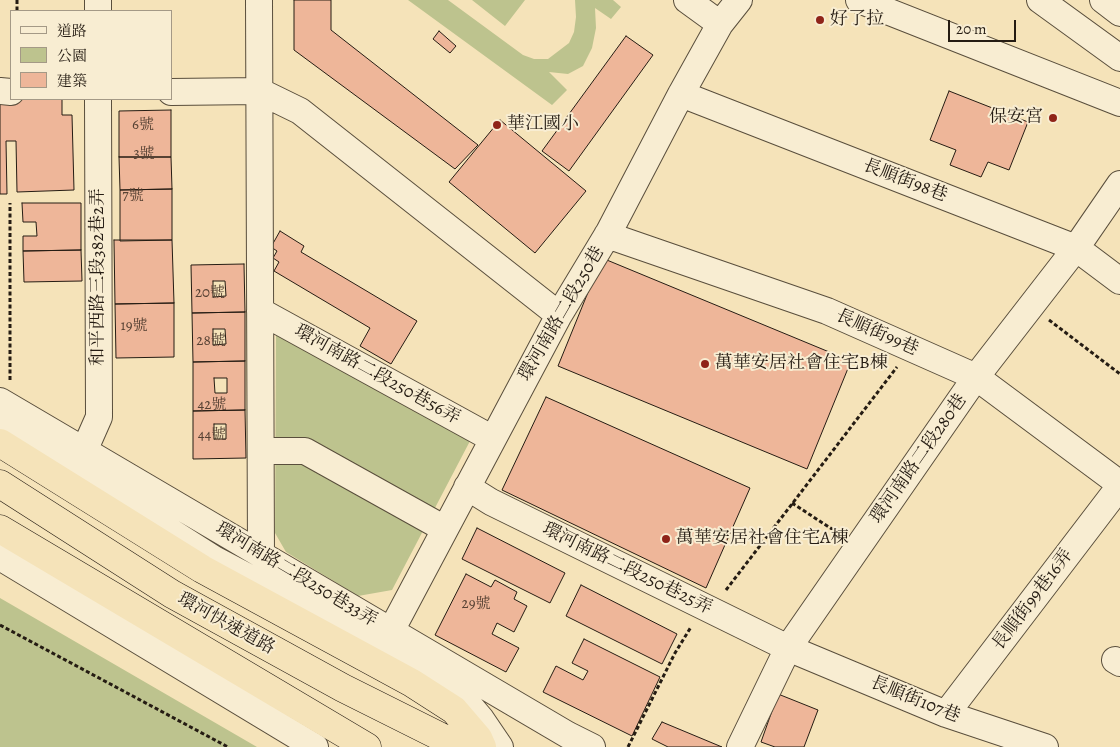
<!DOCTYPE html>
<html>
<head>
<meta charset="utf-8">
<style>
  body { margin:0 }
  #map { position:relative; width:1120px; height:747px; overflow:hidden; background:#f5e3b9; font-family:Alegreya,"Noto Serif TC",serif }
  canvas { display:block }
  .legend { position:absolute; left:10px; top:10px; width:162px; height:90px; box-sizing:border-box; background:#f8edd2; border:1px solid #a49986; margin:0; padding:6px 9px; list-style:none; font-size:15px; color:#251c13 }
  .legend li { display:flex; align-items:center; gap:10px; height:25px }
  .legend b { width:25px; border:1px solid #a49986 }
  .scale { position:absolute; left:948px; top:20px; width:68px; height:22px; box-sizing:border-box; border:2px solid #251c13; border-top:0; padding-left:6px; font-size:15px; line-height:18px; white-space:nowrap; color:#251c13; -webkit-text-stroke:4px #f8edd2; paint-order:stroke }
</style>
</head>
<body>
<div id="map">
<canvas width="1120" height="747"></canvas>
<ul class="legend">
<li><b style="height:6px;background:#f8edd2"></b>道路</li>
<li><b style="height:14px;background:#bdc38e"></b>公園</li>
<li><b style="height:14px;background:#eeb699"></b>建築</li>
</ul>
<div class="scale">20 m</div>
</div>
<script>
const g = document.querySelector('canvas').getContext('2d');
g.lineJoin = 'round';
function fill(path, color) { g.fillStyle = color; g.fill(path, 'evenodd'); }
const poly = rows => new Path2D(rows.map(r => 'M' + r).join(''));
function strokePath(path, color, width, dash) { g.strokeStyle = color; g.lineWidth = width; g.lineCap = dash ? 'butt' : 'round'; g.setLineDash(dash || []); g.stroke(path); }
function drawText(font, color, halo, rows, align = 'center') {
  g.font = font + ' Alegreya,"Noto Serif TC",serif'; g.lineWidth = 4; g.setLineDash([]); g.textBaseline = 'middle'; g.strokeStyle = halo; g.fillStyle = color; for (const [text, x, y, turn = 0] of rows) {
    g.save(); g.translate(x, y); g.rotate((+turn || 0) * Math.PI / 180); g.textAlign = isNaN(turn) ? turn : align; if (halo) g.strokeText(text, 0, 0); g.fillText(text, 0, 0); g.restore();
  }
}
fill(poly([
  [408,0,448,0,523,55,534,59,548,59,569,43,574,32,576,17,575,0,613,0,621,7,611,19,595,8,596,28,592,48,583,66,568,74,549,72,567,90,552,105],
  [472,0,525,0,505,26],
  [276,333,470,441,392,590,358,596,286,552,275,533],
  [0,598,257,747,0,747]
]), '#bdc38e');
const building = poly([
  [294,0,331,0,331,30,478,145,455,169,294,50,294,0],
  [439,31,456,46,450,53,433,39,439,31],
  [626,36,653,55,569,171,542,151,626,36],
  [949,91,1028,122,1009,170,988,162,981,177,950,165,956,150,930,140,949,91],
  [0,97,11,99,62,99,62,115,72,115,74,190,17,192,16,141,6,141,7,194,0,194,0,97],
  [171,110,171,157,119,157,119,111,171,110],
  [500,120,586,191,535,253,449,182,500,120],
  [119,157,171,157,172,189,120,190,119,157],
  [172,189,172,240,120,241,120,190,172,189],
  [22,203,81,203,81,250,23,251,23,236,37,236,36,222,23,222,22,203],
  [280,231,304,246,301,252,417,321,391,364,360,346,370,328,274,271,279,262,273,258,277,251,271,247,280,231],
  [114,240,172,240,174,303,115,304,114,240],
  [81,250,82,281,24,282,23,251,81,250],
  [602,258,851,361,807,469,558,366,602,258],
  [244,264,245,312,192,313,191,265,244,264],
  [213,281,225,281,226,296,213,297,213,281],
  [174,303,174,357,116,358,115,304,174,303],
  [245,312,245,361,193,362,192,313,245,312],
  [213,329,225,329,226,344,213,345,213,329],
  [245,361,245,410,193,411,193,362,245,361],
  [214,378,227,378,227,393,215,393,214,378],
  [546,397,750,488,706,588,502,490,546,397],
  [245,410,246,458,193,459,193,411,245,410],
  [214,424,226,424,226,439,214,439,214,424],
  [477,528,565,573,550,603,462,559,477,528],
  [466,574,491,587,495,580,517,592,514,599,527,606,514,632,497,623,492,634,519,648,506,672,435,635,466,574],
  [581,585,677,634,662,664,566,616,581,585],
  [584,639,660,677,632,736,543,692,556,666,583,680,588,671,572,663,584,639],
  [778,694,818,710,804,747,775,747,761,742,778,694],
  [662,722,722,747,668,747,652,739,662,722]
]);
fill(building, '#eeb699');
strokePath(building, '#251c13', 1);
const minor = poly([
  [259,0,261,554],
  [687,0,720,24],
  [859,0,1120,103],
  [1040,0,1120,58],
  [1103,0,1120,13],
  [98,11,98,0],
  [0,91,11,92],
  [171,92,259,91,300,111,559,315],
  [681,94,1076,248,1120,281],
  [607,235,827,311,976,377,1120,484],
  [260,311,493,439],
  [0,401,568,735,592,747],
  [0,423,214,559,421,668,458,692,481,719,500,747],
  [84,451,99,417,98,99],
  [261,451,305,451,445,529],
  [467,487,491,502,788,648,946,714,1045,747],
  [0,557,315,747],
  [391,631,559,315,609,232,681,94,720,24,739,0],
  [1115,660,1120,663],
  [946,714,1120,486],
  [740,747,788,648,976,377,1076,248,1120,184]
]);
const highway = poly([
  [0,443,202,569,412,683,454,710,478,738,482,747],
  [0,484,172,594,343,688,461,747],
  [0,529,367,747]
]);
strokePath(minor, '#594e3c', 28);
strokePath(highway, '#251c13', 29);
strokePath(poly([
  [17,0,17,11],
  [1049,320,1120,374],
  [10,380,10,203],
  [792,503,838,533],
  [726,590,897,367],
  [0,625,228,747],
  [628,747,675,653,691,627]
]), '#251c13', 3, [4, 2.5]);
strokePath(minor, '#f8edd2', 26);
strokePath(highway, '#f5e3b9', 28);
for (const [x, y, r, color] of [
  [820,20,5,"#8f2418"],
  [1053,118,5,"#8f2418"],
  [497,125,5,"#8f2418"],
  [705,364,5,"#8f2418"],
  [666,539,5,"#8f2418"]
]) { const dot = new Path2D(); dot.arc(x, y, r, 0, 2 * Math.PI); g.fillStyle = color; g.fill(dot); strokePath(dot, '#f8edd2', 2); }
drawText('15px', '#574234', null, [
  ["6號",143,125],
  ["3號",144,154],
  ["7號",133,196],
  ["20號",210,293],
  ["19號",134,326],
  ["28號",211,341],
  ["42號",212,405],
  ["44號",212,435],
  ["29號",476,604]
]);
drawText('18px', '#251c13', '#f8edd2', [
  ["好了拉",830,20],
  ["保安宮",1043,118,"right"],
  ["華江國小",507,125],
  ["萬華安居社會住宅B棟",715,364],
  ["萬華安居社會住宅A棟",676,539]
], 'left');
drawText('18px', '#251c13', '#f8edd2', [
  ["長順街98巷",905,181,21],
  ["和平西路三段382巷2弄",99,277,-90],
  ["環河南路二段250巷",562,314,-60],
  ["長順街99巷",877,333,24],
  ["環河南路二段250巷56弄",377,375,29],
  ["環河南路二段280巷",919,459,-55],
  ["環河南路二段250巷25弄",627,569,26],
  ["環河南路二段250巷33弄",296,575,31],
  ["長順街99巷16弄",1033,600,-53],
  ["環河快速道路",226,624,29],
  ["長順街107巷",915,700,22]
]);
</script>
</body>
</html>
